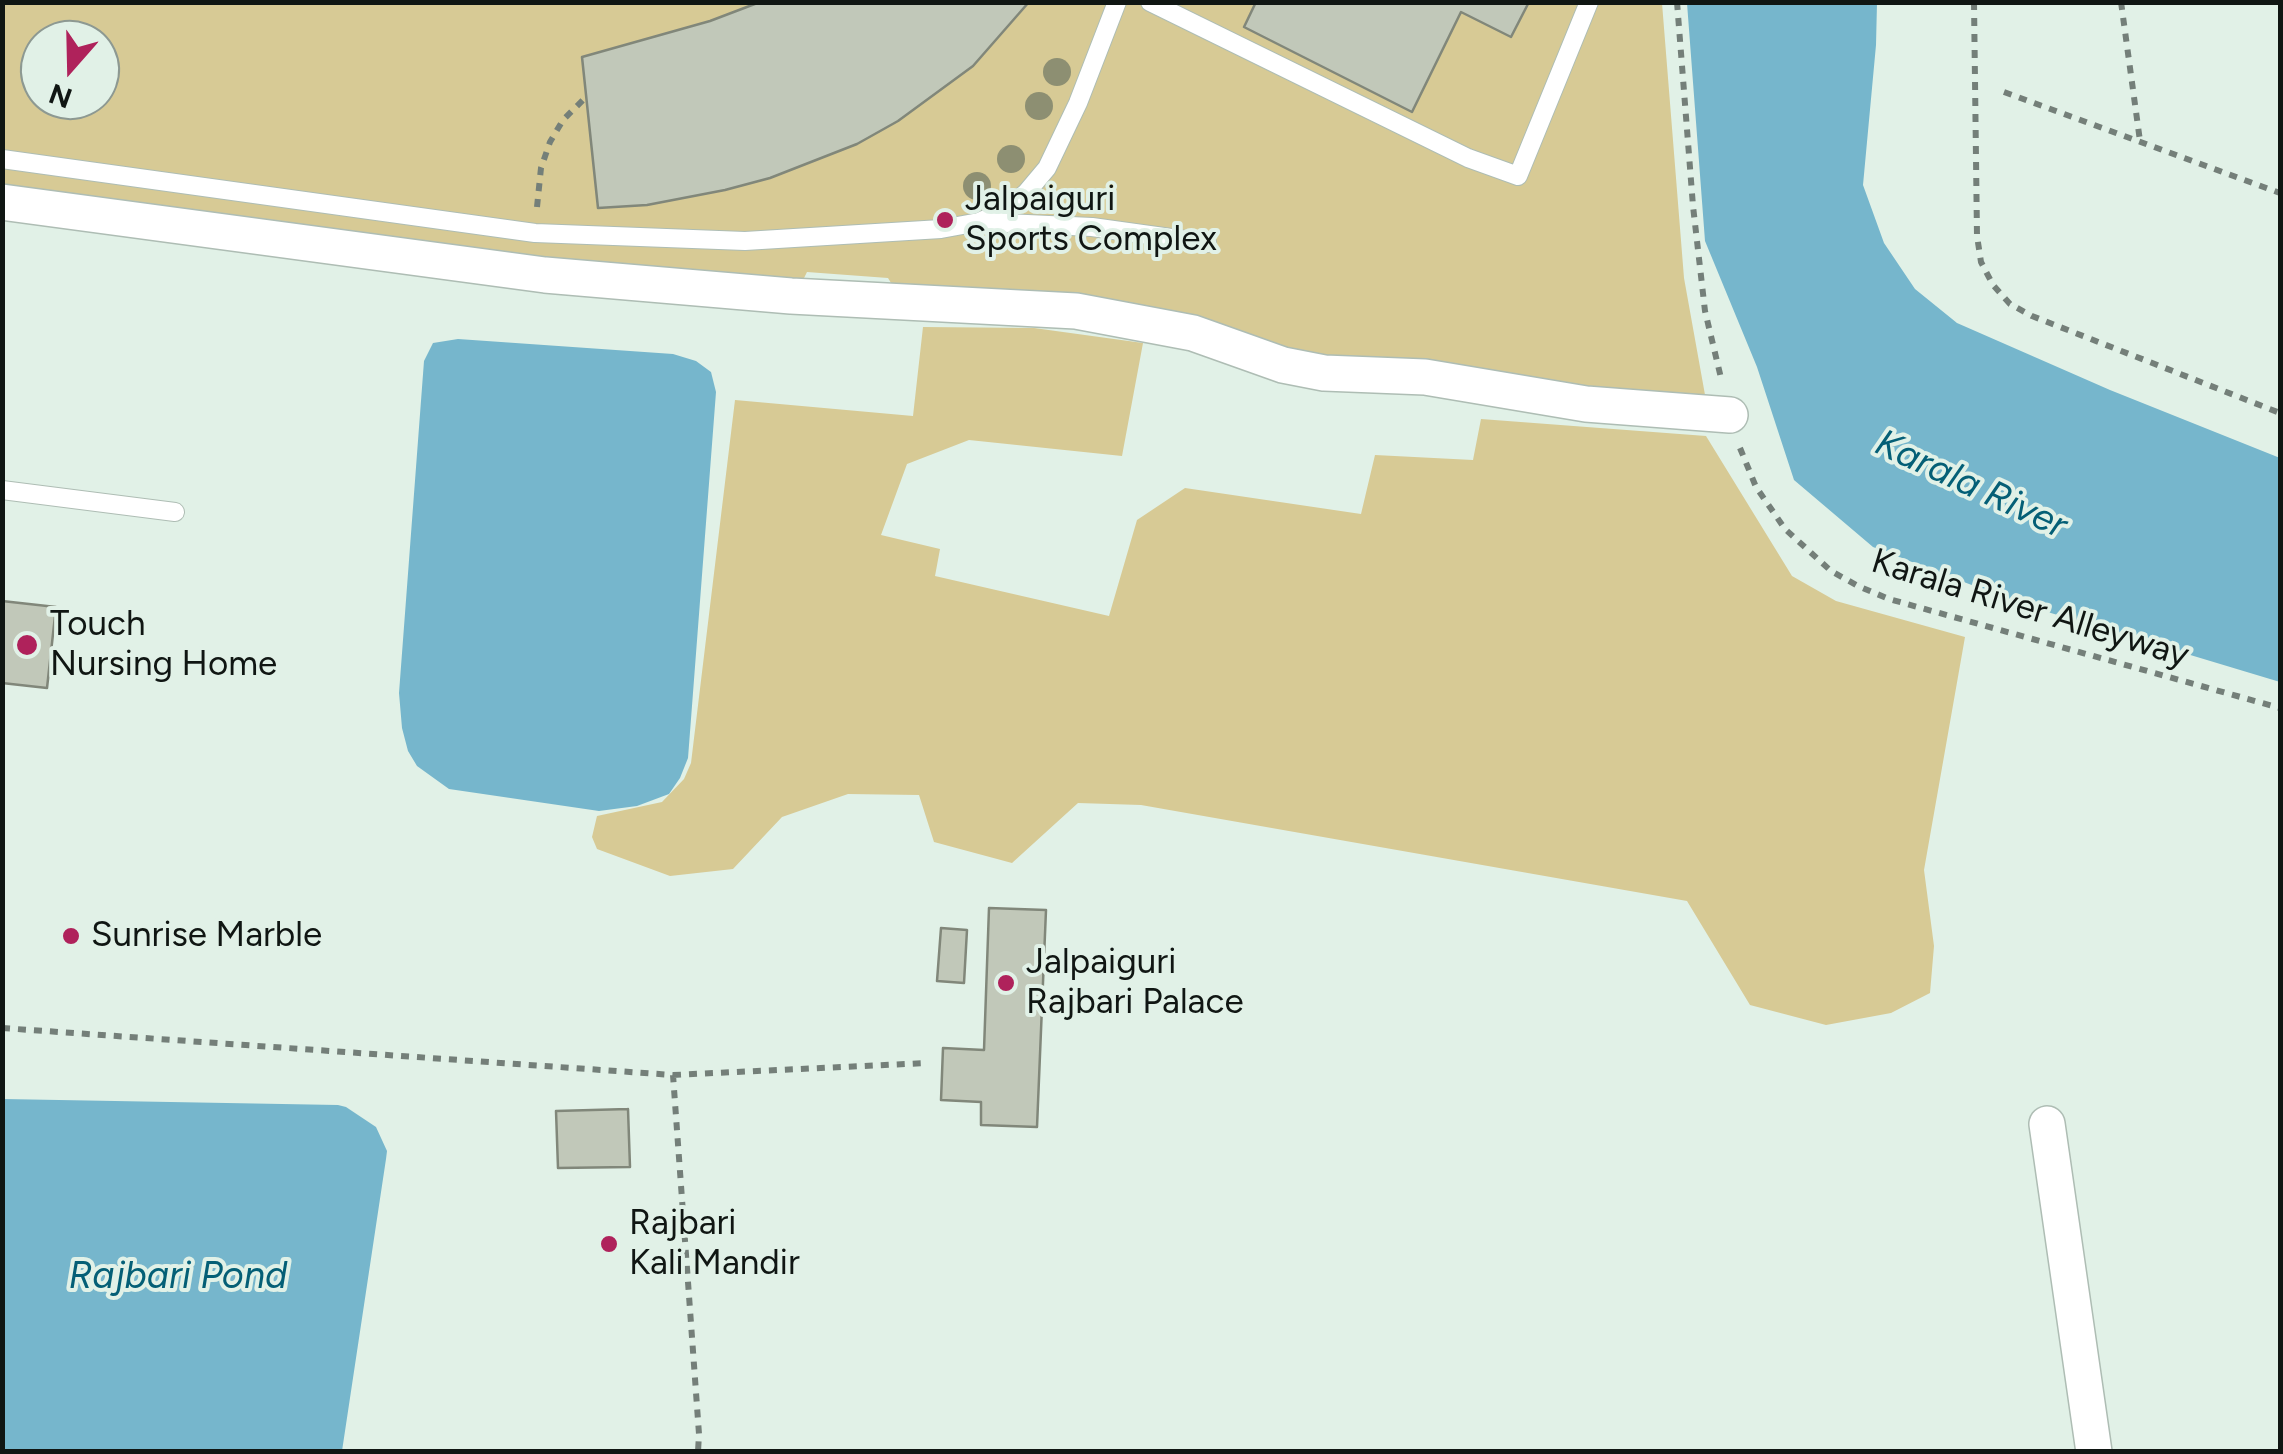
<!DOCTYPE html>
<html>
<head>
<meta charset="utf-8">
<style>
  body { margin:0 }
  #map { position:relative; width:2283px; height:1454px; overflow:hidden; background:#e1f1e7; font-family:Figtree,sans-serif }
  canvas { display:block }
  .frame { position:absolute; inset:0; border:5px solid #101613; pointer-events:none }
  .north { position:absolute; left:20px; top:20px; width:100px; height:100px; box-sizing:border-box; background:#e1f1e7; border:2px solid #8d9992; border-radius:50%; rotate:200deg; font-size:28px; font-weight:700; line-height:40px; text-align:center; color:#101613 }
  .north::after { content:''; display:block; margin:auto; width:35px; height:45px; background:#af225b; clip-path:polygon(50% 0,100% 100%,50% 72%,0 100%) }
</style>
</head>
<body>
<div id="map">
<canvas width="2283" height="1454"></canvas>
<div class="frame"></div>
<div class="north">N</div>
</div>
<script>
const g = document.querySelector('canvas').getContext('2d');
g.lineJoin = 'round';
function fill(path, color) { g.fillStyle = color; g.fill(path, 'evenodd'); }
const poly = rows => new Path2D(rows.map(r => 'M' + r).join(''));
function strokePath(path, color, width, dash) { g.strokeStyle = color; g.lineWidth = width; g.lineCap = dash ? 'butt' : 'round'; g.setLineDash(dash || []); g.stroke(path); }
function drawText(font, color, halo, rows, align = 'center') {
  g.font = font + ' Figtree,sans-serif'; g.lineWidth = 8; g.setLineDash([]); g.textBaseline = 'middle'; g.strokeStyle = halo; g.fillStyle = color; for (const [text, x, y, turn = 0] of rows) {
    g.save(); g.translate(x, y); g.rotate((+turn || 0) * Math.PI / 180); g.textAlign = isNaN(turn) ? turn : align; if (halo) g.strokeText(text, 0, 0); g.fillText(text, 0, 0); g.restore();
  }
}
fill(poly([
  [3,3,1662,3,1684,278,1707,406,1331,363,896,291,888,278,807,272,800,286,630,276,3,192],
  [40,40,100,40,100,100,40,100],
  [923,327,1034,328,1143,343,1122,456,969,440,907,464,881,535,940,549,935,576,1109,616,1137,520,1185,488,1361,514,1375,455,1473,460,1481,419,1706,436,1792,576,1836,601,1965,637,1924,870,1934,946,1930,993,1891,1013,1826,1025,1750,1005,1687,901,1141,805,1078,803,1012,863,934,842,919,795,848,794,782,817,733,869,670,876,597,849,592,837,597,816,662,802,684,779,691,763,735,400,913,416]
]), '#d7ca95');
fill(poly([
  [1687,3,1877,3,1876,45,1863,185,1884,243,1915,289,1957,323,2110,390,2280,458,2280,682,2021,604,1873,547,1794,480,1757,367,1705,241],
  [458,339,673,354,696,361,711,372,716,392,688,758,680,778,669,794,637,806,599,811,449,789,417,766,408,751,402,728,399,693,424,361,433,343],
  [3,1099,338,1105,346,1107,376,1127,387,1151,386,1159,342,1451,3,1451]
]), '#76b6cc');
const building = poly([
  [760,2,1029,2,973,66,898,121,857,144,770,178,725,190,647,205,598,208,582,57,710,21,760,2],
  [1256,2,1529,2,1511,37,1461,12,1412,112,1244,27,1256,2],
  [2,601,56,607,47,688,2,683,2,601],
  [989,908,1046,910,1037,1127,981,1125,981,1102,941,1100,943,1048,984,1050,989,908],
  [941,928,967,930,964,983,937,981,941,928],
  [628,1109,630,1167,558,1168,556,1111,628,1109]
]);
fill(building, '#c1c8b9');
strokePath(building, '#81877a', 2.5);
const lane = poly([
  [1150,2,1468,158,1518,176,1589,2],
  [2,159,535,233,745,241,941,229,979,222,1004,211,1026,193,1047,168,1078,103,1117,2],
  [984,222,1092,227,1207,243],
  [2,490,175,512]
]);
const street = poly([
  [2,202,545,275,791,296,1076,311,1193,333,1283,365,1324,373,1425,377,1586,404,1730,415],
  [2047,1124,2094,1452]
]);
strokePath(lane, '#aebdb4', 20);
strokePath(street, '#aebdb4', 38);
strokePath(poly([
  [1677,2,1693,206,1705,311,1721,378],
  [1974,2,1977,236,1981,262,1993,285,2010,304,2032,316,2280,413],
  [2121,2,2140,141],
  [2004,92,2280,193],
  [537,207,541,168,550,142,563,120,586,97],
  [1740,448,1756,487,1785,529,1831,571,1858,586,1889,599,2280,708],
  [2,1028,673,1075,699,1434,698,1452],
  [673,1075,927,1063]
]), '#747f79', 6, [8, 8]);
strokePath(lane, '#fff', 18);
strokePath(street, '#fff', 35);
g.fillStyle = '#8d8f72';
for (const [x, y] of [
  [1057,72],
  [1039,106],
  [1011,159],
  [977,186]
]) { g.beginPath(); g.arc(x, y, 14, 0, 2 * Math.PI); g.fill(); }
for (const [x, y, r, color] of [
  [945,220,10,"#af225b"],
  [27,645,12,"#af225b"],
  [71,936,10,"#af225b"],
  [1006,983,10,"#af225b"],
  [609,1244,10,"#af225b"]
]) { const dot = new Path2D(); dot.arc(x, y, r, 0, 2 * Math.PI); g.fillStyle = color; g.fill(dot); strokePath(dot, '#e1f1e7', 4); }
drawText('35px', '#101613', '#e1f1e7', [
  ["Jalpaiguri",965,200],
  ["Sports Complex",965,240],
  ["Touch",50,625],
  ["Nursing Home",50,665],
  ["Sunrise Marble",91,936],
  ["Jalpaiguri",1026,963],
  ["Rajbari Palace",1026,1003],
  ["Rajbari",629,1224],
  ["Kali Mandir",629,1264]
], 'left');
drawText('35px', '#101613', '#e1f1e7', [
  ["Karala River Alleyway",2030,609,17]
]);
drawText('italic 38px', '#045f76', '#e1f1e7', [
  ["Karala River",1971,485,25],
  ["Rajbari Pond",178,1277]
]);
</script>
</body>
</html>
